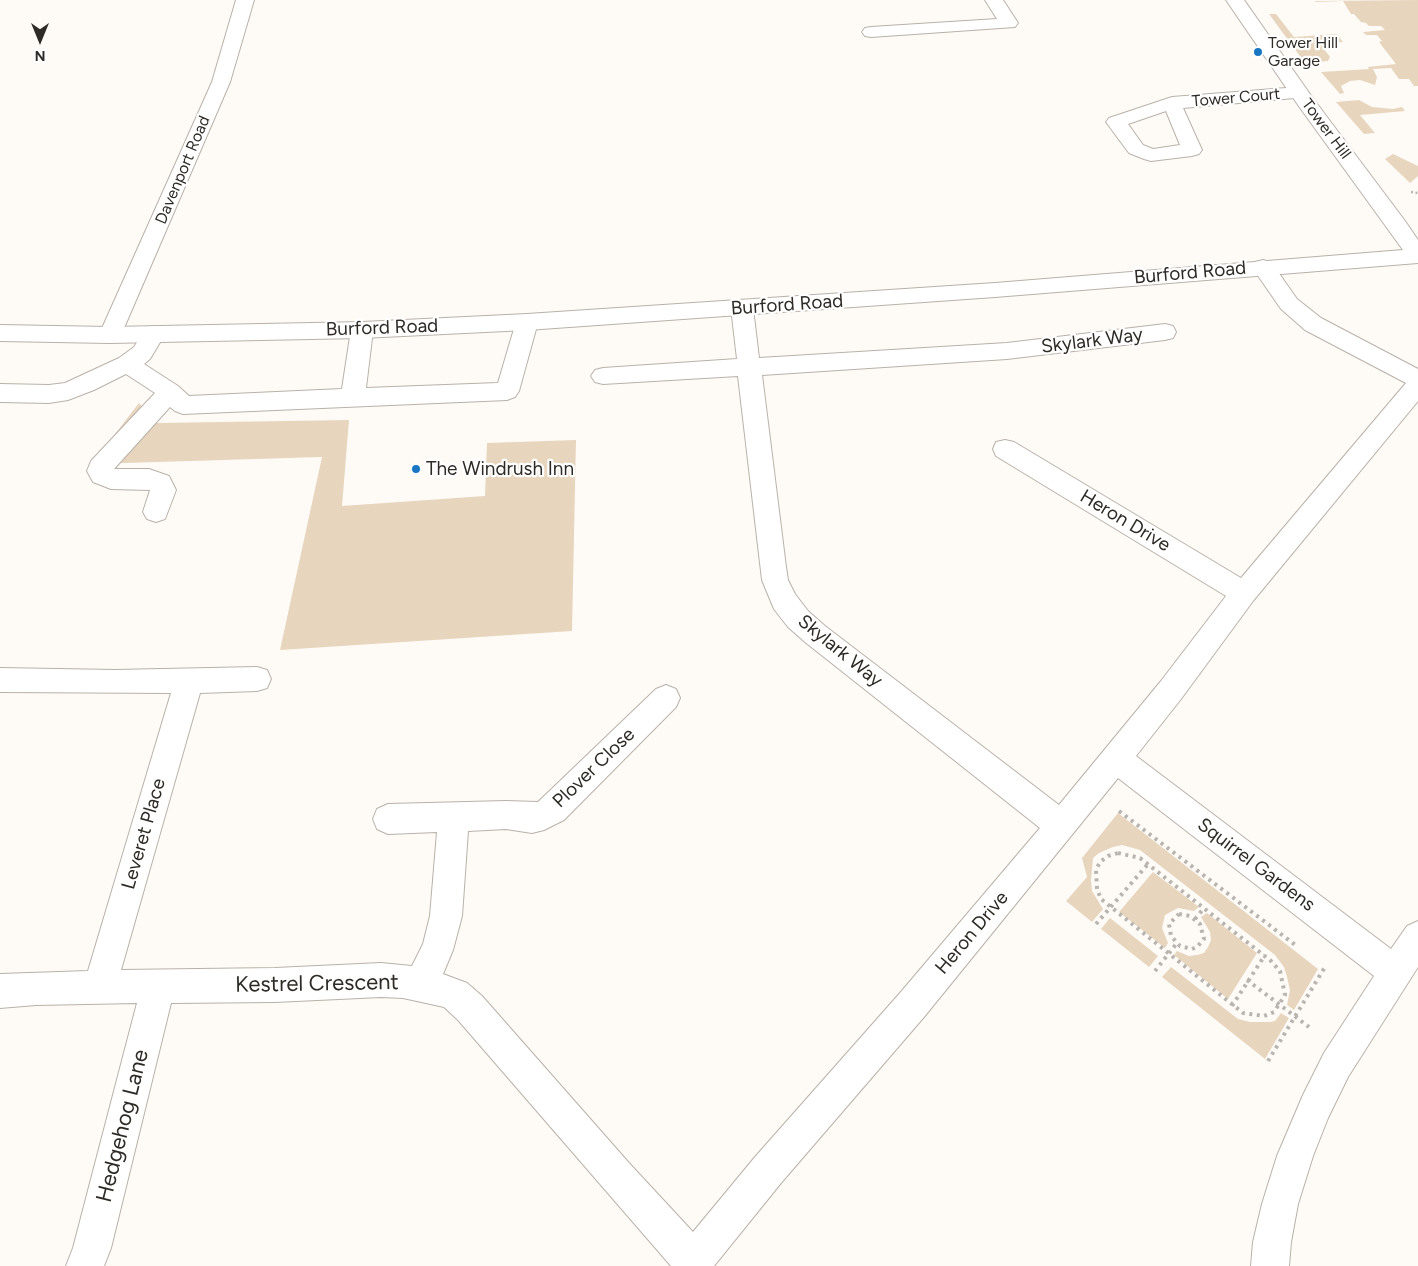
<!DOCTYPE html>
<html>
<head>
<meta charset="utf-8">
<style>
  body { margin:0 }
  #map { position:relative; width:1418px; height:1266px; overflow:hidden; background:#fefbf7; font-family:Figtree,sans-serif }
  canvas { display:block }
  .north { position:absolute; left:15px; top:15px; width:50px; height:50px; -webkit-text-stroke:4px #fff; paint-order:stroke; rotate:180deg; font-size:14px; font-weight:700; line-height:20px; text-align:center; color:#2e2b27 }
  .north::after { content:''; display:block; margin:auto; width:18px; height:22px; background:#2e2b27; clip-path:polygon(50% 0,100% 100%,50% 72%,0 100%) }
</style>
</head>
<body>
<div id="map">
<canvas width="1418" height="1266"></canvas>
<div class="north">N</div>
</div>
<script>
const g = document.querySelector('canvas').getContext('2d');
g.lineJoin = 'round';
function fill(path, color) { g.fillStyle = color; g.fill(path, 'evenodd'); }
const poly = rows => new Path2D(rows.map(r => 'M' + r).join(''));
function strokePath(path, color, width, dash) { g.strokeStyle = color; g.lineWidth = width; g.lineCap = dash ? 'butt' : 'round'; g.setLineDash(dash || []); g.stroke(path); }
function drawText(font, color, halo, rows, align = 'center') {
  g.font = font + ' Figtree,sans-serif'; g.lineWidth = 4.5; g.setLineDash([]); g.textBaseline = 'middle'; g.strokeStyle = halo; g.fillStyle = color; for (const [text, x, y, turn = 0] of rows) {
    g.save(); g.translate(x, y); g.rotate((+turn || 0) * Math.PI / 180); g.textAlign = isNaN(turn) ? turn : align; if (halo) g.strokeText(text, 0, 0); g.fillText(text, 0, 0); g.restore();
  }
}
fill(poly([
  [1418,0,1418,86,1414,86,1409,79,1399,79,1391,68,1373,69,1377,77,1375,85,1360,80,1350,81,1341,86,1344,93,1340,94,1321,72,1369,69,1368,67,1396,64,1379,42,1382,41,1377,35,1366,35,1363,32,1385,30,1381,26,1369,26,1366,23,1361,22,1354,14,1351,14,1343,1,1316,2,1315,1],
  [1269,14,1276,14,1294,37,1337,34,1343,42,1331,43,1325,46,1324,49,1330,57,1328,61,1305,63],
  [1359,100,1372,107,1393,109,1402,107,1405,111,1360,115,1375,133,1364,134,1336,102],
  [1393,154,1418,166,1418,176,1410,183,1385,159],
  [139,403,157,423,349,420,342,506,485,496,487,443,576,440,572,631,280,650,322,457,92,464],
  [1118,813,1318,969,1294,1010,1287,1005,1290,990,1287,977,1284,967,1275,955,1140,850,1122,845,1113,847,1099,853,1093,858,1091,880,1092,891,1103,909,1092,922,1066,901,1087,877,1082,858],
  [1153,872,1199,907,1194,911,1178,908,1165,915,1162,928,1168,943,1165,948,1119,912],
  [1207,913,1257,953,1228,999,1174,955,1177,951,1189,956,1197,955,1204,953,1208,947,1211,940,1210,932,1201,917],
  [1110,918,1158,956,1149,967,1101,929],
  [1171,967,1238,1019,1250,1022,1270,1022,1275,1021,1281,1013,1289,1018,1265,1059,1162,977]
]), '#e8d5be');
const minor = poly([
  [236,0,254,0,230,82,121,335,118,341,110,343,102,341,99,335,212,82,236,0],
  [985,0,1003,0,1018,23,1015,27,871,37,865,36,862,32,865,28,871,27,997,19,985,0],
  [1299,87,1306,89,1308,93,1306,97,1183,108,1202,150,1199,154,1192,156,1151,161,1144,159,1129,153,1106,122,1109,118,1172,97,1299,87],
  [1166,111,1180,145,1153,149,1143,145,1128,124,1166,111],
  [1263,260,1271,262,1297,299,1321,318,1418,369,1418,401,1253,601,1181,699,1136,756,1391,949,1407,926,1418,921,1418,967,1348,1077,1328,1118,1313,1156,1298,1204,1291,1242,1289,1266,1251,1266,1253,1242,1262,1204,1277,1156,1303,1095,1324,1053,1374,976,1118,778,924,1017,781,1183,714,1266,671,1266,458,1020,444,1007,403,998,381,997,275,1002,171,1003,111,1248,104,1266,66,1266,73,1248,137,1003,36,1005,0,1008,0,974,88,971,171,693,0,692,0,668,115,670,257,667,267,670,271,679,267,688,257,691,200,693,121,970,275,968,381,963,412,966,423,944,430,916,437,832,388,834,377,829,373,819,377,809,388,804,506,801,538,802,656,689,666,685,676,689,680,698,676,707,564,820,544,830,532,833,506,829,468,831,462,916,453,950,443,974,467,983,482,996,629,1163,693,1232,755,1157,900,993,1040,828,805,642,788,627,774,609,762,580,738,376,603,384,595,382,591,376,595,370,603,368,737,359,731,308,734,303,742,300,750,303,753,308,759,358,1007,343,1165,324,1173,326,1176,332,1173,338,1165,340,1007,359,762,375,786,567,788,580,795,594,808,611,825,626,1059,805,1161,681,1226,596,996,456,993,449,996,442,1005,440,1014,442,1241,578,1406,383,1305,330,1281,309,1252,267,1255,262,1263,260],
  [527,314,535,316,538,322,519,391,515,397,507,400,183,414,175,411,170,407,114,469,149,469,169,476,176,490,165,519,156,522,147,519,143,512,150,490,111,489,93,482,87,471,91,461,155,393,126,374,94,390,68,400,49,403,0,402,0,384,49,385,65,383,119,358,134,347,146,328,154,326,162,328,165,334,150,359,144,364,178,386,189,396,342,389,351,330,354,324,362,322,370,324,373,330,366,388,498,383,516,322,519,316,527,314]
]);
const major = poly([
  [1226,0,1244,0,1312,97,1405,221,1418,240,1418,263,995,297,527,330,362,338,110,343,0,341,0,325,110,327,362,322,527,314,995,283,1403,250,1298,105,1226,0]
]);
strokePath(minor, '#b9b1a9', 2);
strokePath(major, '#b9b1a9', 2);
strokePath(poly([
  [1411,192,1418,193]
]), '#b8b5b1', 2.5, [2, 2.5]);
strokePath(poly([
  [1119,811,1298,947],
  [1118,853,1140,858,1271,961,1280,971,1285,995,1274,1012,1264,1016,1243,1013,1101,899,1097,889,1096,870,1100,862,1108,856,1118,853],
  [1179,914,1190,916,1200,924,1204,939,1197,947,1192,949,1180,946,1171,936,1169,924,1179,914],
  [1195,919,1204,908],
  [1096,924,1148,864],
  [1155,971,1177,943],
  [1247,980,1309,1027],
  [1232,1006,1265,955],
  [1268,1061,1325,967,1323,966]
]), '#b8b5b1', 4, [3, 4.5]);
fill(minor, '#fff');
fill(major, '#fff');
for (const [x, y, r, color] of [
  [1258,52,5,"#1876c3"],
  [416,469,5,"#1876c3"]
]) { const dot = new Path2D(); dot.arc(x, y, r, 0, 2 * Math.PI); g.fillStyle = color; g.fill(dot); strokePath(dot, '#fff', 2); }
drawText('16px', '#2e2b27', '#fff', [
  ["Tower Hill",1268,43],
  ["Garage",1268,61]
], 'left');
drawText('16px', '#2e2b27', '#fff', [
  ["Tower Court",1236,98,-5],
  ["Tower Hill",1326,129,53],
  ["Davenport Road",183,170,-67]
]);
drawText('19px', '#2e2b27', '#fff', [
  ["Burford Road",1190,273,-5],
  ["Burford Road",787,305,-4],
  ["Burford Road",382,328,-2],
  ["Skylark Way",1092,341,-7],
  ["Heron Drive",1125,521,31],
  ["Skylark Way",840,651,39],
  ["Plover Close",594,768,-44],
  ["Leveret Place",144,834,-74],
  ["Squirrel Gardens",1256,865,37],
  ["Heron Drive",972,933,-50]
]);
drawText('19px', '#2e2b27', '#fff', [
  ["The Windrush Inn",426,469]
], 'left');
drawText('22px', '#2e2b27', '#fff', [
  ["Kestrel Crescent",317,984,-1],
  ["Hedgehog Lane",123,1126,-76]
]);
</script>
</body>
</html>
